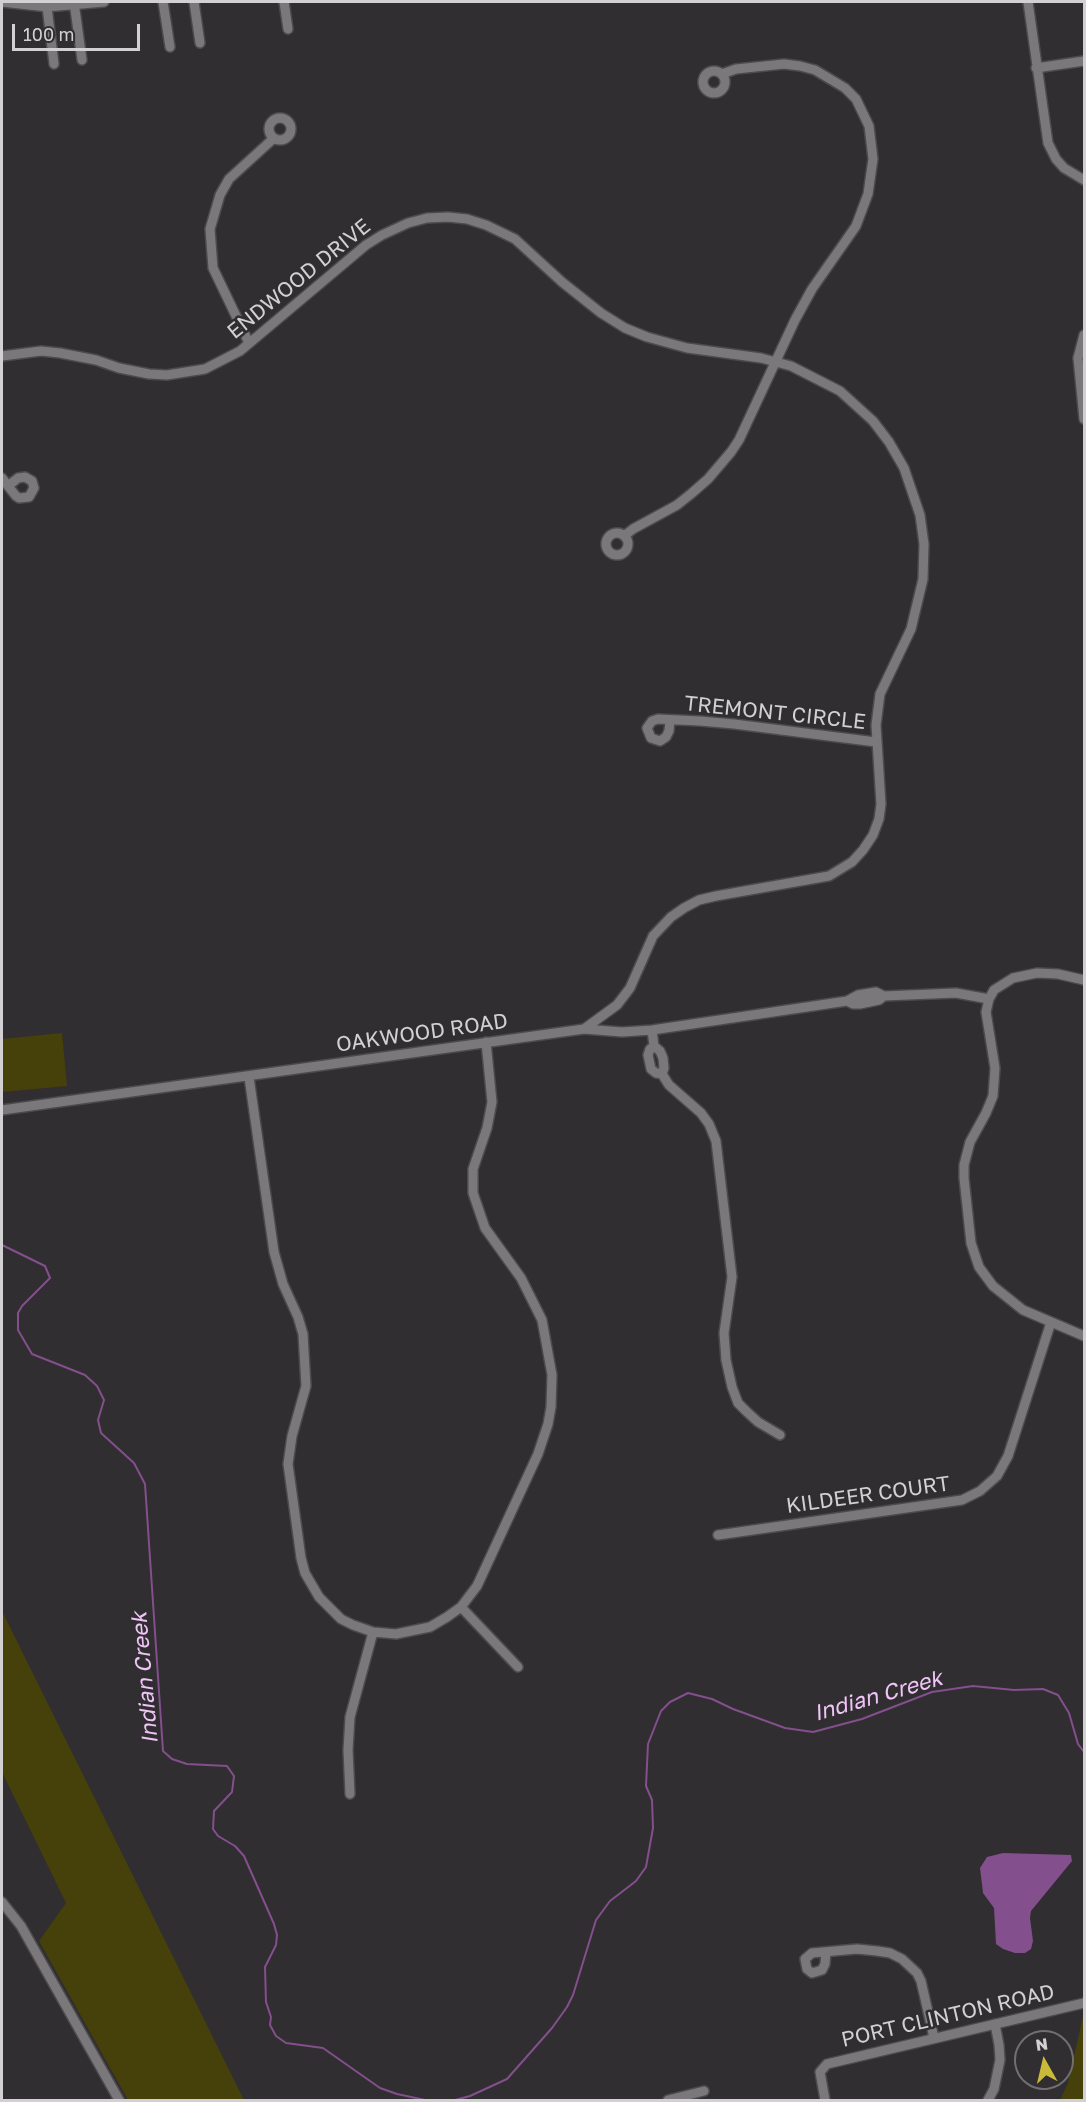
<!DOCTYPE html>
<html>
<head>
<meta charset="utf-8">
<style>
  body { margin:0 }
  #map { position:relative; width:1086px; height:2102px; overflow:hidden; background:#302e31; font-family:"Golos Text",sans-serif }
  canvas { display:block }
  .frame { position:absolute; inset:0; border:3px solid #d2d0d2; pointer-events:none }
  .north { position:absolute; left:1014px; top:2030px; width:60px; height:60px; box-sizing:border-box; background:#302e31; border:2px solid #716f71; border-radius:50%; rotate:352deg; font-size:16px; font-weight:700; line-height:24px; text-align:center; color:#d2d0d2 }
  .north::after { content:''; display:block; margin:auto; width:21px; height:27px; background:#caba3a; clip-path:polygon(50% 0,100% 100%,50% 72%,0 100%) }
  .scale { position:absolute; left:12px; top:24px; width:128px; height:27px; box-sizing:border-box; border:3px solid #d2d0d2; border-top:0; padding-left:8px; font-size:18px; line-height:21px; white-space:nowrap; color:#d2d0d2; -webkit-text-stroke:4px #302e31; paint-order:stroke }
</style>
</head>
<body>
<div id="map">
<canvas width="1086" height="2102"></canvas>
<div class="frame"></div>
<div class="north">N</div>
<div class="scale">100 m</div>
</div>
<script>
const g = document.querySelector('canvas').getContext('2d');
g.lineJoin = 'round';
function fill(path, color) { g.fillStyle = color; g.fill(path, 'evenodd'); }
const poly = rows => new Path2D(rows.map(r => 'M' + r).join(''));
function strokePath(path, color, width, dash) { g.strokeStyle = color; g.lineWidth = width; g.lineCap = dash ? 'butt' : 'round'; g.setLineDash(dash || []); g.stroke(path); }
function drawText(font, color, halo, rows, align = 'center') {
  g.font = font + ' "Golos Text",sans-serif'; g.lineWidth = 5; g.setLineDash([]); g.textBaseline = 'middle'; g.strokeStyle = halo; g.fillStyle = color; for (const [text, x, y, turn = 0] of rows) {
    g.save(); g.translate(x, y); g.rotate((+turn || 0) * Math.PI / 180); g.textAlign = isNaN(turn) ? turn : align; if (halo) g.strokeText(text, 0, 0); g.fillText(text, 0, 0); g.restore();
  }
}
fill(poly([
  [62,1033,67,1086,2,1092,2,1039],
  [2,1611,244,2100,128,2100,39,1941,66,1903,2,1772],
  [1084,2012,1084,2100,1060,2100,1068,2083]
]), '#46400b');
fill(poly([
  [1003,1853,1071,1855,1072,1861,1031,1911,1030,1918,1033,1941,1031,1949,1025,1953,1015,1953,1003,1949,996,1944,994,1908,983,1893,980,1868,987,1857]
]), '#834f8c');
strokePath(poly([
  [2,1245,45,1266,50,1278,22,1306,18,1313,18,1330,32,1354,85,1375,97,1386,104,1400,98,1420,101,1433,134,1463,145,1484,163,1751,172,1759,187,1764,227,1766,234,1776,232,1792,214,1811,213,1829,218,1836,235,1846,244,1856,274,1924,277,1935,276,1945,265,1967,266,2002,271,2017,270,2025,276,2036,286,2043,323,2048,380,2088,397,2094,425,2100],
  [455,2100,470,2096,507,2079,552,2028,567,2007,573,1995,596,1920,610,1901,636,1881,646,1867,653,1828,652,1800,646,1786,648,1744,661,1711,670,1702,688,1693,712,1699,733,1709,785,1728,813,1732,862,1719,932,1692,973,1686,1014,1690,1043,1689,1058,1695,1069,1713,1078,1744,1084,1752]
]), '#834f8c', 2);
const minor = poly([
  [2,2,47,7,104,2],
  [74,2,82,60],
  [163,2,170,47],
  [194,2,200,43],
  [284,2,288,29],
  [1028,2,1048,143,1056,159,1064,168,1084,180],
  [47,7,54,64],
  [1036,68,1084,61],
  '703 82a11 11 0 1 1 22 0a11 11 0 1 1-22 0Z',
  '269 129a11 11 0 1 1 22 0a11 11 0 1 1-22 0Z',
  [1084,335,1078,358,1084,419],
  [249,343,213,268,210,229,220,195,229,179,274,138],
  [2,356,41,351,60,353,96,360,119,368,149,374,167,375,205,369,240,351,366,245,382,235,408,223,427,218,448,217,467,219,486,225,515,239,562,282,601,313,625,328,647,337,687,348,761,358,791,366,840,391,873,421,889,442,904,468,920,515,924,544,923,579,911,629,880,694,876,725,881,804,879,819,873,835,863,850,852,862,829,876,716,896,699,900,684,908,671,917,653,936,630,988,617,1005,584,1029],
  [2,478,8,486,16,496,19,498,29,497,34,488,32,481,25,477,18,478,8,486],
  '606 544a11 11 0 1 1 22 0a11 11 0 1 1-22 0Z',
  [624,536,633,529,677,505,692,493,708,479,731,452,739,440,795,320,812,289,856,226,868,194,873,159,869,126,856,99,845,88,815,70,800,66,784,64,736,69,722,74],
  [670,720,669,731,666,737,660,741,651,738,647,728,652,721,658,719,700,721,734,724,876,742],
  [1084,980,1058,974,1037,973,1013,978,994,990,989,999,986,1012,995,1068,993,1096,986,1113,970,1142,964,1165,964,1178,971,1243,979,1267,993,1286,1023,1310,1084,1336],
  [847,1001,853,1004,860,1004,879,1000,884,996],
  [652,1030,654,1046,660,1051,663,1058,664,1068,662,1074],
  [654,1046,650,1049,648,1055,651,1069,656,1073,662,1074,669,1085,701,1113,709,1124,716,1141,732,1277,724,1333,726,1360,732,1387,738,1403,746,1411,758,1422,780,1435],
  [249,1077,274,1252,283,1284,298,1317,303,1334,306,1386,292,1436,288,1464,301,1558,305,1573,319,1597,341,1619,353,1625,373,1632,396,1634,430,1627,447,1617,461,1607,477,1586,538,1454,548,1424,551,1407,552,1375,542,1320,521,1278,485,1228,473,1193,473,1169,487,1128,492,1102,486,1042],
  [2,1110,584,1029,622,1032,652,1030,847,1001,858,995,876,992,884,996,956,993,989,999],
  [718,1535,962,1500,980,1491,997,1476,1008,1456,1051,1322],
  [461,1607,518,1667],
  [350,1794,348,1750,350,1717,373,1632],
  [2,1902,21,1926,119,2100],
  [826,1952,825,1964,822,1970,812,1973,807,1969,805,1959,812,1953,857,1949,877,1951,890,1953,902,1959,917,1973,921,1981,934,2038],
  [668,2100,704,2091],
  [825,2100,820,2072,827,2064,1084,2003],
  [988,2100,994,2089,1000,2060,999,2045,995,2024]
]);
strokePath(minor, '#4c4a4d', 12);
strokePath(minor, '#7a787b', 9);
drawText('21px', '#d2d0d2', '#302e31', [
  ["ENDWOOD DRIVE",299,279,-39],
  ["TREMONT CIRCLE",775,713,6],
  ["OAKWOOD ROAD",422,1033,-8],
  ["KILDEER COURT",868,1495,-8],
  ["PORT CLINTON ROAD",948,2016,-13]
]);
drawText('italic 22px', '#f0c4f7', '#302e31', [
  ["Indian Creek",145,1678,-95],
  ["Indian Creek",878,1696,-16]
]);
</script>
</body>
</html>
